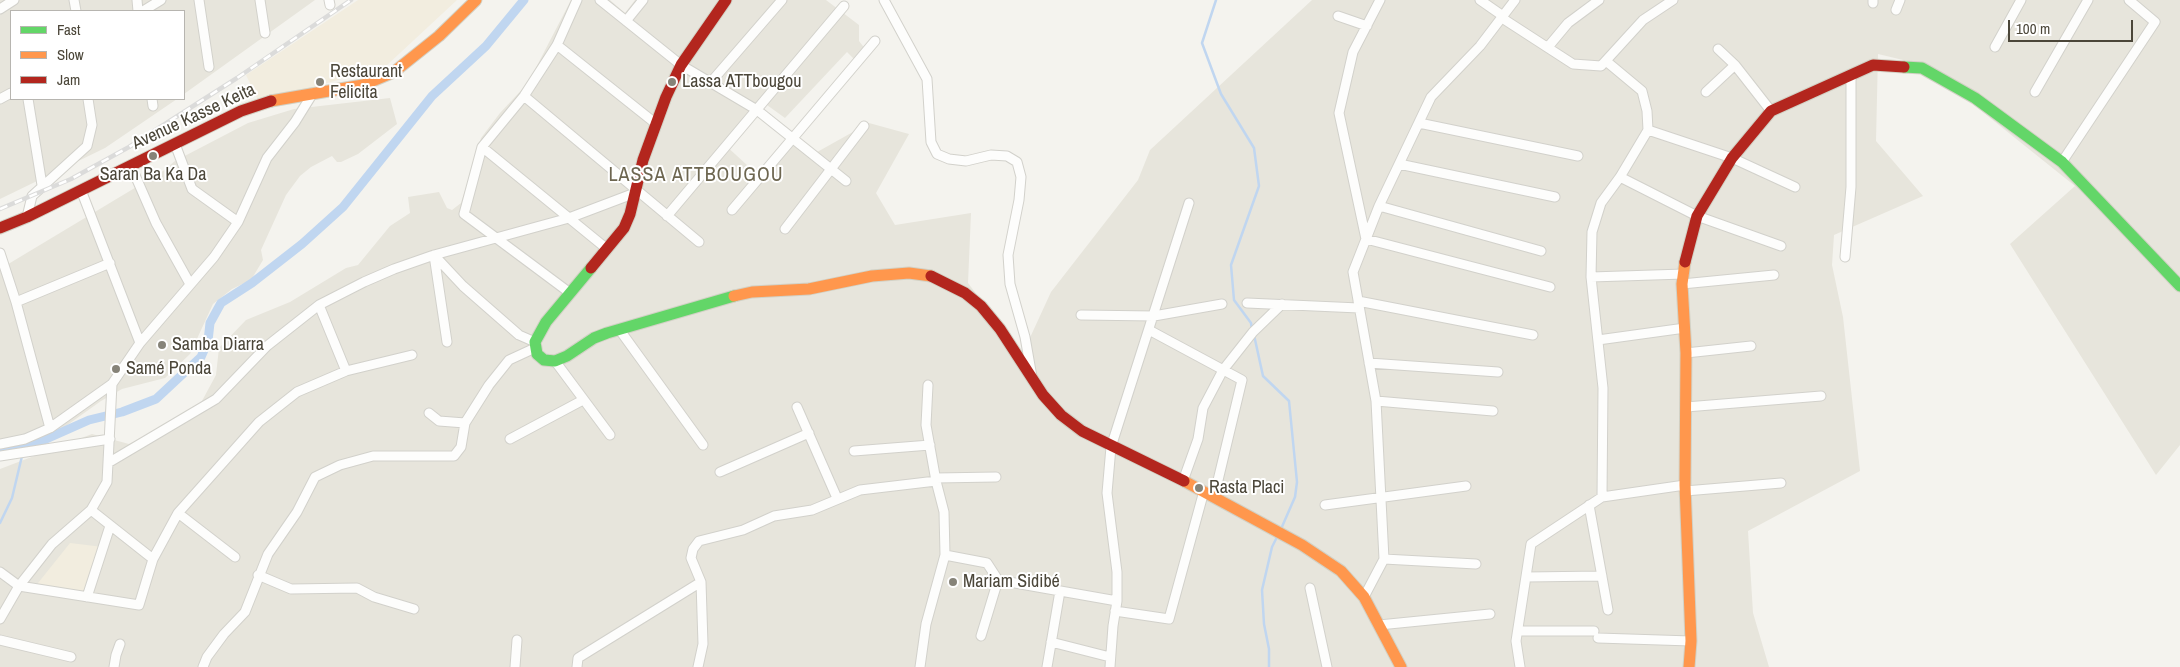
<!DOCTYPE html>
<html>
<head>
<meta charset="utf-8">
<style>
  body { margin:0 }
  #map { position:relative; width:2180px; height:667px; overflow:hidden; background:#f4f3ee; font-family:"Archivo Narrow",sans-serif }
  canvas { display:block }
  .legend { position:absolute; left:10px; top:10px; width:175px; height:90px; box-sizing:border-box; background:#fff; border:1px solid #b7b5b0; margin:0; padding:6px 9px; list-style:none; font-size:15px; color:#4b4639 }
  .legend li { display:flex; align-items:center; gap:10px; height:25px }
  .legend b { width:25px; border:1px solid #b7b5b0 }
  .scale { position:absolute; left:2008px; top:20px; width:125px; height:22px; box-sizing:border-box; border:2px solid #4b4639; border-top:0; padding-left:6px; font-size:15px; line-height:18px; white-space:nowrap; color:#4b4639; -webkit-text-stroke:4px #fff; paint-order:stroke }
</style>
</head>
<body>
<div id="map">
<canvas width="2180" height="667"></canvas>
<ul class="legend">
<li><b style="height:6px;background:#63d668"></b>Fast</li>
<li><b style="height:6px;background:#ff974d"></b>Slow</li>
<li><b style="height:6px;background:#b3261e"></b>Jam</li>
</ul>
<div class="scale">100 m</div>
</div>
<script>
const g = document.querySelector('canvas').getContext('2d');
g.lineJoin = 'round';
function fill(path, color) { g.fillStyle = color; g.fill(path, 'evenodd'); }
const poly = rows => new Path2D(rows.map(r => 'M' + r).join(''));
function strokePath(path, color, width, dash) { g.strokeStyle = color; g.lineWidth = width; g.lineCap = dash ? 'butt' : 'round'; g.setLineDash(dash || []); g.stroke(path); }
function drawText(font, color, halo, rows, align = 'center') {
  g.font = font + ' "Archivo Narrow",sans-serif'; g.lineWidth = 4; g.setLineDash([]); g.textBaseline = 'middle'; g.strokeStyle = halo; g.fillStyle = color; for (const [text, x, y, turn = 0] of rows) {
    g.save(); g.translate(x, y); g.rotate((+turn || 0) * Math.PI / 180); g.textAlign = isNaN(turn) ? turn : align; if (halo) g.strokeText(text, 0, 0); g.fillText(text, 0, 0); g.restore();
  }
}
fill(poly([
  [0,0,315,0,184,94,184,11,11,11,11,99,177,99,105,148,0,199],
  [571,0,610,0,625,13,635,0,826,0,859,25,859,41,866,50,856,61,847,52,785,118,760,100,724,144,759,176,789,140,810,156,869,123,909,134,876,193,895,225,971,213,968,283,1022,355,1051,292,1138,180,1150,150,1312,0,2180,0,2180,445,2156,475,2010,244,2075,186,1924,65,1878,54,1876,141,1923,196,1834,235,1832,265,1843,317,1860,471,1748,531,1753,613,1769,667,0,667,0,469,92,434,129,444,196,412,216,375,219,348,246,320,290,302,346,268,358,265,390,226,410,213,408,197,439,192,447,208,452,210,461,203,481,138,500,113,528,83],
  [390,98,397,124,358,154,341,162,337,162,332,156,311,167,300,176,286,195,261,250,263,260,251,280,232,289,213,304,190,354,165,378,122,389,101,401,52,436,0,448,0,269,163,171,175,161,248,123,294,109]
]), '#e7e5dc');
fill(poly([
  [358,0,457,0,385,67,259,102,246,75],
  [70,543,103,547,87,598,34,588]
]), '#f2eddf');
strokePath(poly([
  [1216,0,1202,43,1221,94,1254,148,1259,186,1231,265,1234,300,1251,323,1252,330],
  [1254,335,1263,376,1289,401,1297,482,1295,497,1281,529],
  [23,450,25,444],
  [0,523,12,498,22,456],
  [1269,667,1269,649,1264,624,1262,590,1272,547,1277,537]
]), '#c0d6f0', 2.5);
strokePath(poly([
  [0,448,44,440,89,420,122,412,156,399,201,357,208,341,210,323,221,303,252,283,302,244,343,207,432,96,486,46,524,0]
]), '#c0d6f0', 9);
const street = poly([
  [74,0,76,11],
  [137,0,138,11],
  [199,0,209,67],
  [260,0,265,33],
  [329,0,330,5],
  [600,0,681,65,757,110,846,181],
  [884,0,927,79,931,142,937,154,949,159,966,161,991,155,1007,156,1017,162,1021,177,1019,200,1008,255,1010,284,1025,337,1032,377],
  [1380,0,1353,52,1339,113,1366,239,1550,287],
  [1480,0,1503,16],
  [1873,3,1873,0],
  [0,9,14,0],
  [1896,10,1900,0],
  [143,11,161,0],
  [1338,16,1367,26],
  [1502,18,1573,64,1601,66,1643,20,1673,0],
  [626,21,643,0],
  [557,45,655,123],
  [1548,47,1568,23,1599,0],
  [1995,47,2021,0],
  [1718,49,1735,65,1771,111],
  [711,82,782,0],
  [1706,92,1735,65],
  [2035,92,2088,0],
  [524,96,699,242],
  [0,99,11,93],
  [28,99,42,185],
  [152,99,153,106],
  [1419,123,1578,156],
  [1648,130,1732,158,1795,187],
  [175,144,192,189,238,222],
  [482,147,607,249],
  [2062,162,2155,22,2129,0],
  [1399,164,1555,197],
  [131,166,156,223,190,284],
  [1620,177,1697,216,1781,246],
  [81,190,140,343],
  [1379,206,1541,251],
  [732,210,875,41],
  [667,216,844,6],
  [27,217,32,196,87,146,92,125,88,99],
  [785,229,864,126],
  [0,253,16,302,50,428],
  [1845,257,1851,187,1851,75],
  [1591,277,1684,274],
  [1682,284,1774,275],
  [570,293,464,214,482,147,524,96,557,45,577,0],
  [1358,301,1533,335],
  [16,302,110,263],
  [1247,303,1359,308],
  [319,305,346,371],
  [1081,315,1154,316,1222,304],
  [619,329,703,445],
  [1149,330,1242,380,1214,497],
  [1598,340,1685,328],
  [447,342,434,255,463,286,519,335,535,342],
  [1686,353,1751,346],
  [555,361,610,435],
  [1369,363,1498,372],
  [1376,401,1493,411],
  [797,407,837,498],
  [1686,407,1821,396],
  [429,413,439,421,465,423,489,385,509,360,535,348],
  [510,439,583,400],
  [0,444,25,439,50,428,112,384,140,343,214,257,238,222,267,158,295,122,313,93],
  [854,451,930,445],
  [0,456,110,439],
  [108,463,216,399,267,346,319,305,364,282,394,269,434,255,569,218,635,193],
  [720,472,809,433],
  [936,478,996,477],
  [1183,481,1198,439,1203,408,1223,370,1253,332,1282,304],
  [1685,491,1781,483],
  [1602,497,1603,388,1591,277,1592,232,1601,203,1620,177,1648,130,1647,111,1642,91,1606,61],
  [1325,505,1466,486],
  [1589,505,1608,610],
  [91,510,153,559],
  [178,513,235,557],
  [945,555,987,563,998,580,1117,601],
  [1384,559,1476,564],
  [0,572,19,586,139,605,153,559,178,513,259,422,297,392,346,371,412,355],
  [258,575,291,589,357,588,374,597,414,609],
  [1526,577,1602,576],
  [1310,588,1327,667],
  [87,597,110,526],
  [1364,597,1384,559,1376,401,1353,272,1379,206,1431,97,1480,46,1515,0],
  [1115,611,1169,619,1204,491],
  [0,619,19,586,52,544,91,510,107,482,112,384],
  [1379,625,1490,614],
  [1518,631,1594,631],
  [981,636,998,580],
  [1598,638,1691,641],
  [0,640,71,657],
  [1051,642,1110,657],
  [114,667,116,655,120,644],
  [203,667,207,657,224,634,245,612,268,554,297,512,315,477,340,465,373,456,454,456,461,447,465,423],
  [515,667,517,640],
  [577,667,578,658,701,582],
  [698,667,703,644,701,582,691,558,693,549,699,541,743,530,774,516,812,510,860,490,936,481],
  [920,667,926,624,945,555,944,512,936,481,926,425,928,385],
  [1047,667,1060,591],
  [1110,667,1113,626,1117,601,1117,572,1107,493,1111,447,1189,203],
  [1520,667,1516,641,1531,544,1602,497,1685,485]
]);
const fast = poly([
  [1904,67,1922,68,1975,98,2062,162,2180,286],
  [591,268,546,322,535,342,537,354,544,360,555,361,567,356,594,338,607,333,734,296]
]);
const slow = poly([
  [271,101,363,85,394,72,439,36,476,0],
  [1685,262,1682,284,1686,353,1685,485,1691,641,1689,667],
  [734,296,752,292,809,289,872,276,909,273,931,276],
  [1184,481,1302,545,1341,571,1364,597,1401,667]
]);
const jam = poly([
  [0,228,27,217,241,111,271,101],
  [1685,262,1697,216,1732,158,1771,111,1873,65,1904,67],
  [591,268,624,228,630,214,643,160,666,97,681,65,726,0],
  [931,276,965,293,981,306,1000,329,1043,395,1061,415,1082,431,1184,481]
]);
strokePath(street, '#d2d1cb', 11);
strokePath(fast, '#d2d1c5', 13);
strokePath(slow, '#d2d1c5', 13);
strokePath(jam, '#d2d1c5', 13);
strokePath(street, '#fdfdfc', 9);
strokePath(fast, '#63d668', 11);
strokePath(slow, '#ff974d', 11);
strokePath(jam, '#b3261e', 11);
const rail = poly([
  [0,209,71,179,129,147,237,78,351,0]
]);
strokePath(rail, '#dbdbda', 4.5);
strokePath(rail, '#fff', 2.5, [8]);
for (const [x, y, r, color] of [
  [320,82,5,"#868378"],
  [672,82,5,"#868378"],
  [153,156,5,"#868378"],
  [162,345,5,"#868378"],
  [116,369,5,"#868378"],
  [1199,488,5,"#868378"],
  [953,582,5,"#868378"]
]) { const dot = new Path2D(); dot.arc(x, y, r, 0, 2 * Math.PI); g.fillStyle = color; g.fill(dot); strokePath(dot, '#fff', 2); }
drawText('18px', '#4b4639', '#fff', [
  ["Restaurant",330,72],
  ["Felicita",330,93],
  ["Lassa ATTbougou",682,82],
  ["Saran Ba Ka Da",153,175,"center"],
  ["Samba Diarra",172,345],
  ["Samé Ponda",126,369],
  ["Rasta Placi",1209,488],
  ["Mariam Sidibé",963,582]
], 'left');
drawText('18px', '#4b4639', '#fff', [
  ["Avenue Kasse Keita",194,117,-25]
]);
g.letterSpacing = '1px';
drawText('20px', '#6d6650', '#fff', [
  ["LASSA ATTBOUGOU",696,176]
]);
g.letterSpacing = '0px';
</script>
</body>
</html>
